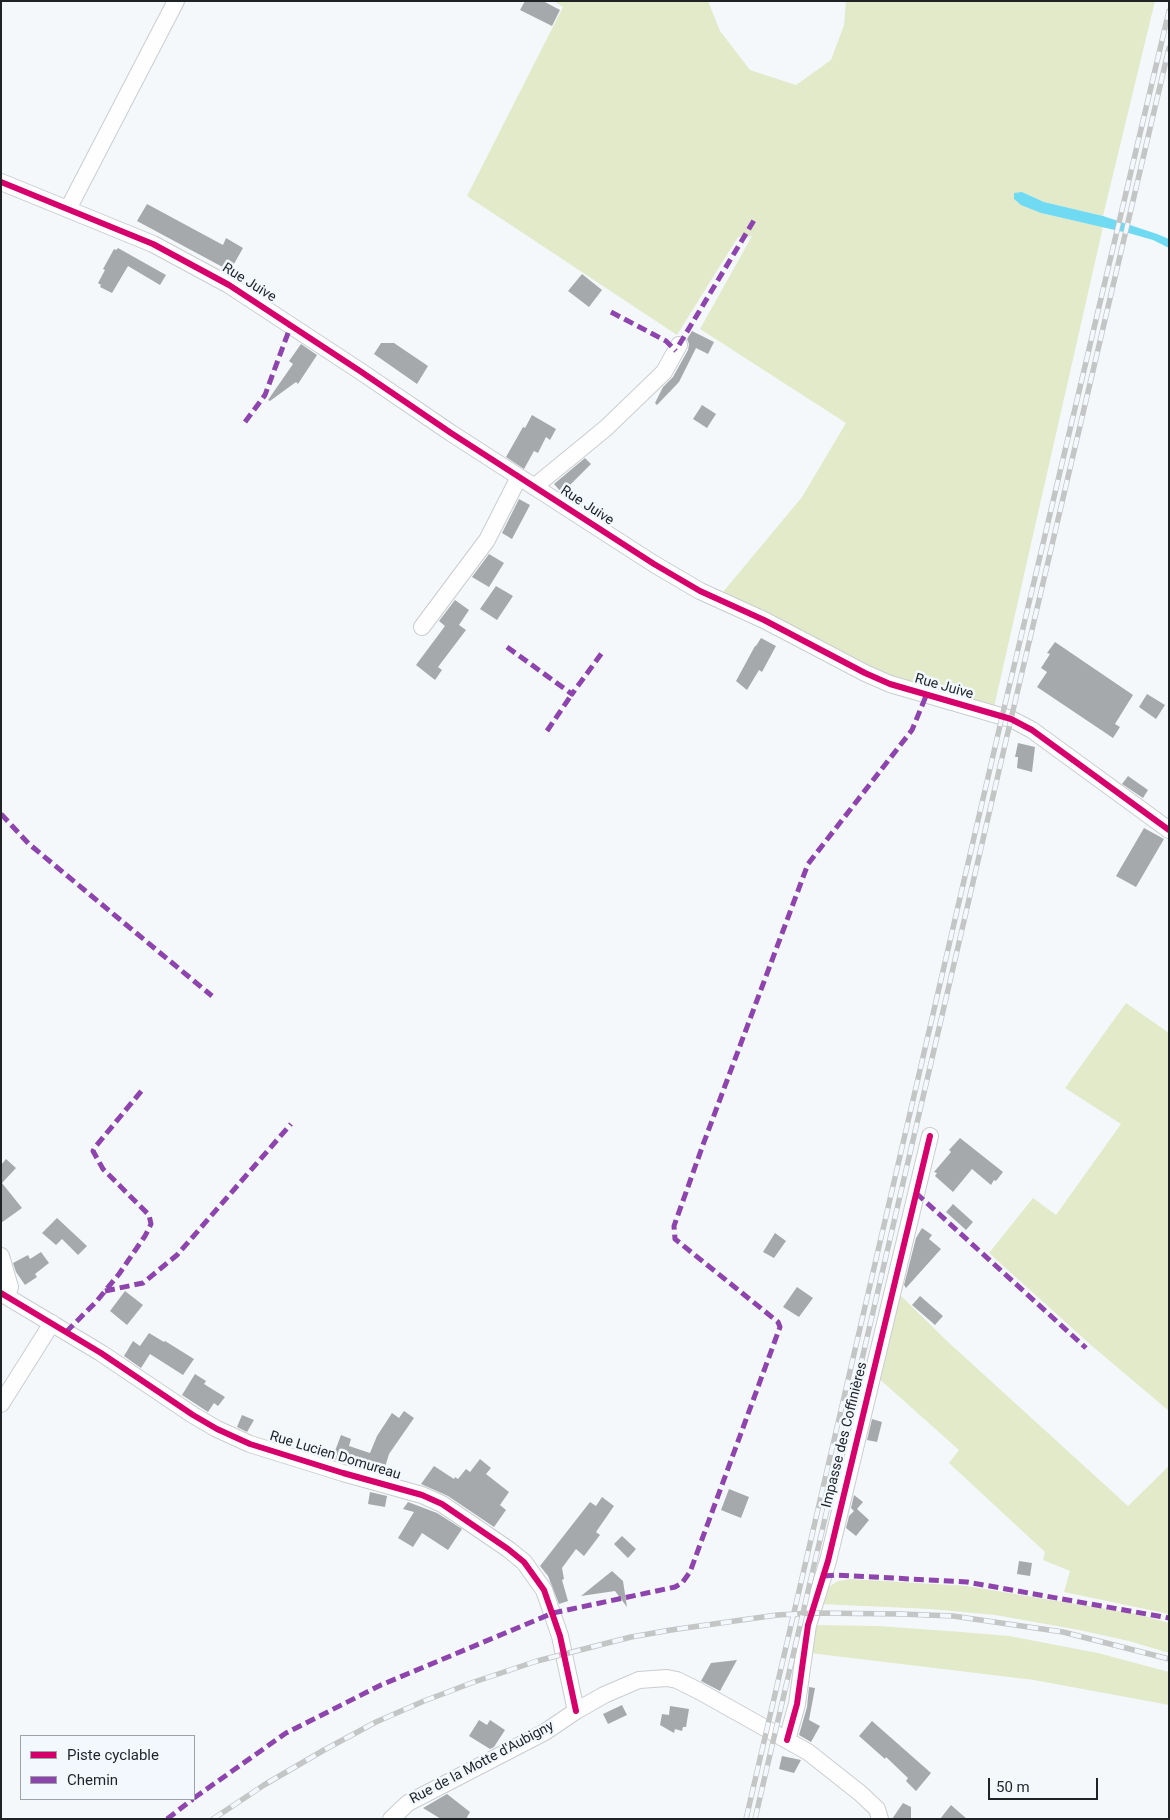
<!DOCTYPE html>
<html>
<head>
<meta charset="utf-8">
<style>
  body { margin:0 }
  #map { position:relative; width:1170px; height:1820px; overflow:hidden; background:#f5f8fb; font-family:Roboto,sans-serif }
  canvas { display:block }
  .frame { position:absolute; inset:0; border:2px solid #1f2326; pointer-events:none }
  .legend { position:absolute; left:20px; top:1735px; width:175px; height:65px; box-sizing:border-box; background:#f2f8fe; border:1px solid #9ea3a8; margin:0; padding:6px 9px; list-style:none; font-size:15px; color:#1f2326 }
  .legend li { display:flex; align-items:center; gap:10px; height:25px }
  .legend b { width:25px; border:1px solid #9ea3a8 }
  .scale { position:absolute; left:988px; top:1778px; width:110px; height:22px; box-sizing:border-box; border:2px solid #1f2326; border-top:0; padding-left:6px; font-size:15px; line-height:18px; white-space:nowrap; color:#1f2326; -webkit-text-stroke:4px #f2f8fe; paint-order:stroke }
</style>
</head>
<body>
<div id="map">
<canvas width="1170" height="1820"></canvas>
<div class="frame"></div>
<ul class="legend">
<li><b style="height:6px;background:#d6006c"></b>Piste cyclable</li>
<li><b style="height:6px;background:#8e44ad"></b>Chemin</li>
</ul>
<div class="scale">50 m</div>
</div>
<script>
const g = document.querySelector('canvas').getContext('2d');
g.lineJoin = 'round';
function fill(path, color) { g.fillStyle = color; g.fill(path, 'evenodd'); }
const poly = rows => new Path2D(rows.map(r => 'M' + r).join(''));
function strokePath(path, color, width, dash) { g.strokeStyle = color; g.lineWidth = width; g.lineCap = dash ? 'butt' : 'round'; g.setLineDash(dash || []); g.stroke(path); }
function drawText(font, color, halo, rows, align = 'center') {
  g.font = font + ' Roboto,sans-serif'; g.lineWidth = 5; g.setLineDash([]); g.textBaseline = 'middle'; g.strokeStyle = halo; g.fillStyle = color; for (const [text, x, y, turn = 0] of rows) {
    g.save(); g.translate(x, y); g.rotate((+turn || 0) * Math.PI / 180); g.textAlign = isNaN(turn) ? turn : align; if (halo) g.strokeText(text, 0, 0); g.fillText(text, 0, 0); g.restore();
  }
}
fill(poly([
  [554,1,708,1,720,31,750,70,796,85,831,60,844,25,846,1,1155,1,1103,216,1044,202,1022,192,1041,213,1103,227,994,707,906,682,850,658,723,592,802,497,846,423,700,329,752,236,738,237,677,335,467,196,563,7],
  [1126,1003,1169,1033,1169,1411,1092,1346,989,1253,1033,1198,1056,1215,1121,1124,1065,1088],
  [896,1291,947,1341,1128,1506,1169,1466,1169,1614,1064,1592,1070,1571,1043,1560,1045,1552,949,1463,959,1450,876,1376],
  [852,1579,967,1586,1137,1614,1169,1623,1169,1653,1129,1641,1079,1630,995,1615,931,1609,819,1604,827,1588,838,1581],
  [813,1625,878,1626,962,1632,1009,1636,1098,1653,1169,1672,1169,1705,1034,1680,810,1653]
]), '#e2eaca');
fill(poly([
  [1022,192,1044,202,1103,216,1157,234,1169,239,1169,248,1153,240,1132,234,1041,213,1021,205,1014,199,1014,193]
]), '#71daf3');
fill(poly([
  [525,1,543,1,560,10,552,26,520,10],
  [147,204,223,245,226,238,243,248,230,271,137,221],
  [118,248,166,275,160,285,128,266,112,293,100,287,101,285,98,283,105,270,103,269,114,249,116,250],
  [582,274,602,290,589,307,568,291],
  [692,331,714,342,708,354,696,348,679,382,657,405,655,403,663,387,673,377,688,350,689,344,687,339],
  [381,343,394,343,428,366,417,384,374,354],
  [301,344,317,355,298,384,296,382,270,401,268,400,293,364,289,361],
  [702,405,716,414,707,428,693,419],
  [532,415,556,429,550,440,546,437,538,453,534,451,524,469,506,457,523,427,525,428],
  [585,458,591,464,562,493,554,484],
  [519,499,530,505,512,539,502,533],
  [489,554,504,563,489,587,472,577],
  [496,586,513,596,497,620,480,609],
  [455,600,469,610,459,625,466,630,438,667,442,670,435,680,416,665,445,626,439,621],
  [761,638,776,646,762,672,759,670,747,690,736,681,755,646,756,646],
  [1055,642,1133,695,1115,724,1120,727,1113,738,1037,687,1047,672,1041,668,1050,654,1047,653],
  [1147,694,1165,705,1156,719,1139,707],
  [1018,743,1035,747,1032,772,1017,768,1018,757,1015,757],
  [1128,776,1148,790,1143,798,1122,784],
  [1144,828,1164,839,1136,887,1116,876],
  [960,1138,1003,1172,996,1181,994,1180,991,1185,972,1169,953,1192,935,1176,937,1173,934,1172,951,1152,949,1150],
  [6,1159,16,1168,2,1183,22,1208,1,1223,1,1165],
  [953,1204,973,1222,966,1230,946,1212],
  [57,1218,87,1246,78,1255,62,1239,56,1245,42,1233],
  [922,1228,932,1235,929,1239,941,1249,906,1288,904,1285,916,1238],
  [775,1233,786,1241,774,1258,763,1252],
  [41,1252,49,1263,35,1274,37,1277,25,1285,16,1272,13,1263,28,1255,30,1259],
  [797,1287,813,1298,799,1317,783,1307],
  [125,1291,143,1305,127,1325,110,1311],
  [920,1296,943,1316,935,1325,912,1305],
  [149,1333,164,1342,165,1341,194,1359,183,1375,150,1354,141,1368,124,1356,133,1341,140,1346],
  [195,1374,206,1381,204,1384,225,1397,218,1406,214,1403,208,1412,182,1395],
  [404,1411,414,1418,389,1454,383,1474,332,1459,341,1435,351,1439,349,1446,370,1453,377,1436,392,1413,399,1418],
  [242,1415,254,1420,247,1432,237,1427],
  [872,1419,882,1422,877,1442,867,1440],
  [480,1459,491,1468,486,1474,509,1492,500,1505,506,1510,494,1527,448,1496,421,1484,434,1466,454,1479,455,1477,458,1479,466,1469,470,1472],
  [729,1489,749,1497,741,1518,721,1510],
  [370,1492,387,1496,385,1507,368,1504],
  [854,1495,863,1502,857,1509,869,1520,856,1536,846,1528,849,1516,854,1511,851,1508],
  [602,1497,614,1506,596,1532,600,1535,584,1556,576,1549,562,1568,564,1579,562,1580,568,1601,559,1604,548,1576,540,1566,590,1502,596,1506],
  [408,1502,437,1513,462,1529,448,1550,422,1533,413,1547,398,1538,414,1512,403,1509],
  [622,1536,636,1549,628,1558,614,1544],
  [1019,1561,1032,1563,1030,1576,1017,1574],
  [612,1571,623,1581,627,1607,615,1591,581,1596],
  [737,1660,720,1691,701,1681,711,1663],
  [809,1687,815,1688,809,1720,820,1726,811,1742,799,1735,807,1707],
  [622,1705,627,1715,608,1724,603,1714],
  [670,1706,689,1709,686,1727,683,1727,682,1731,675,1729,674,1733,660,1725,662,1714,669,1715],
  [479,1720,487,1725,490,1720,505,1730,494,1747,490,1749,469,1736],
  [872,1721,931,1773,916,1791,906,1781,908,1778,886,1757,885,1759,859,1736],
  [782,1756,801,1760,794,1773,779,1769],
  [447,1794,470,1812,466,1819,441,1819,423,1808],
  [903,1803,911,1807,911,1819,892,1819],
  [951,1805,967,1819,940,1819]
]), '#a6a9ab');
const minor = poly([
  [1,182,153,244,229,285,360,371,451,433,654,564,700,591,764,620,865,673,890,684,1011,719,1032,730,1169,830],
  [68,209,176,1],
  [534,487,606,428,664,372,679,345],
  [422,627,487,540,519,477],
  [1,1256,10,1287,7,1296],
  [1,1293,101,1353,193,1415,217,1429,250,1444,343,1473,422,1495,442,1504,508,1549,524,1562,544,1590,560,1636,576,1711],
  [1,1404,52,1323],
  [787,1740,797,1704,808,1625,828,1561,930,1136],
  [391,1819,408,1803,545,1732,576,1711,604,1695,639,1680,667,1678,677,1680,699,1691,808,1752,860,1793,877,1809,880,1819]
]);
strokePath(minor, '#cacdd0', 18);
strokePath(minor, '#fefefe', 16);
const rail = poly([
  [213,1819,264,1785,324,1750,376,1722,424,1701,474,1682,537,1661,631,1637,671,1630,777,1615,814,1613,901,1614,953,1616,1063,1632,1169,1659],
  [746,1819,1002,717,1169,11],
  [755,1819,1011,719,1169,48]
]);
strokePath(rail, '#c4c5c5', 5.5);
strokePath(rail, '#f2f8fe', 4, [11]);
strokePath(poly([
  [611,312,666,341,676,351],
  [679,345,756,217],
  [245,422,265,395,291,325],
  [507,647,572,694,604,650],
  [547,731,572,694],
  [1,814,29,844,212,996],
  [916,1193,1086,1348],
  [105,1291,143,1283,177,1255,291,1124],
  [66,1332,96,1302,119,1274,145,1236,151,1224,149,1215,103,1169,93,1151,96,1146,143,1089],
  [824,1576,836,1575,967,1582,1169,1618],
  [194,1798,286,1733,381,1685,553,1613,675,1587,682,1583,690,1572,780,1327,778,1322,675,1239,674,1226,704,1142,808,864,912,730,926,696],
  [167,1819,193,1799]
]), '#8e44ad', 5, [10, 5]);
strokePath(poly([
  [1,182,153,244,229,285,360,371,451,433,654,564,700,591,764,620,865,673,890,684,1011,719,1032,730,1169,830],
  [1,1293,101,1353,193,1415,217,1429,250,1444,343,1473,422,1495,442,1504,508,1549,524,1562,544,1590,560,1636,576,1711],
  [787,1740,797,1704,808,1625,828,1561,930,1136]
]), '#d6006c', 6);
drawText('14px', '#1f2326', '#f2f8fe', [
  ["Rue Juive",249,283,32],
  ["Rue Juive",587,506,33],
  ["Rue Juive",944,687,16],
  ["Impasse des Coffinières",845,1435,-76],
  ["Rue Lucien Domureau",335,1456,17],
  ["Rue de la Motte d'Aubigny",482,1763,-28]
]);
</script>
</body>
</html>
